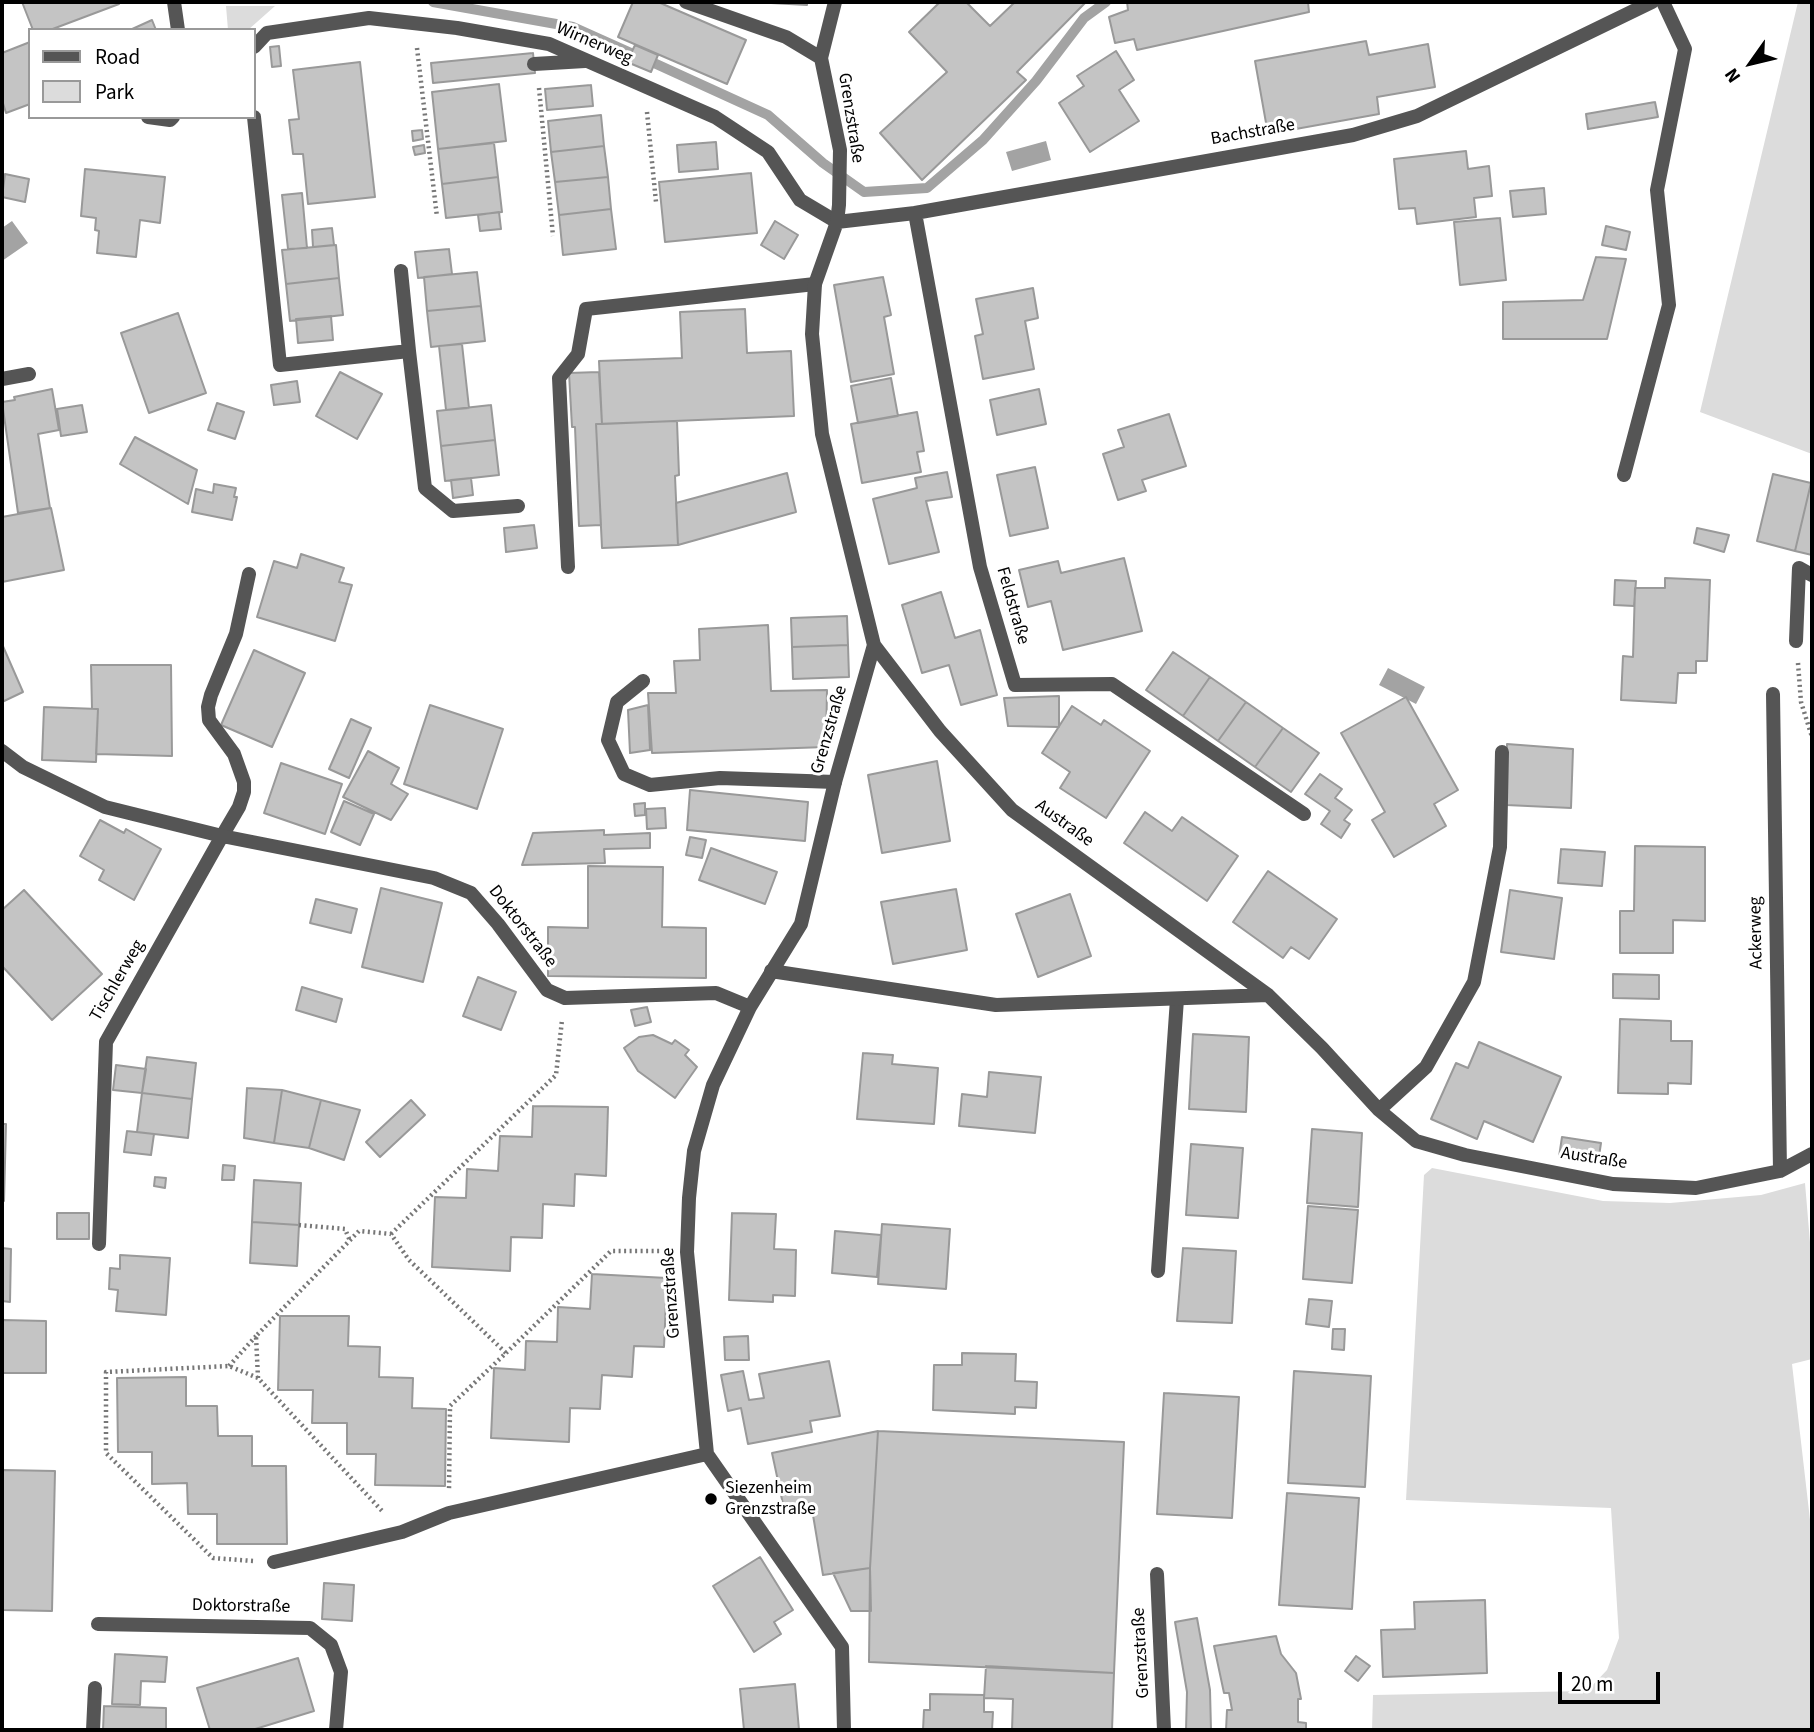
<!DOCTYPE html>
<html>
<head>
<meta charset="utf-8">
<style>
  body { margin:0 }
  #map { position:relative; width:1814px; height:1732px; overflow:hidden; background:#fff; font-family:"Source Sans 3",sans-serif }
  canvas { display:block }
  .frame { position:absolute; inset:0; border:4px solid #000; pointer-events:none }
  .legend { position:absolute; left:28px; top:28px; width:228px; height:91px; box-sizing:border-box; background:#fff; border:2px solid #999; margin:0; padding:9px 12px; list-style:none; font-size:21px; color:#000 }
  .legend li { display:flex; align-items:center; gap:14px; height:35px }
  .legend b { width:35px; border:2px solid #999 }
  .north { position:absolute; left:1716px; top:28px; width:70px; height:70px; -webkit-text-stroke:5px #fff; paint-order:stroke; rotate:236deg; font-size:19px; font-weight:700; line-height:28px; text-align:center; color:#000 }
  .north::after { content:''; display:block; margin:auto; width:24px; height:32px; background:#000; clip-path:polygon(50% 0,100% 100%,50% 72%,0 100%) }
  .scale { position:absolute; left:1558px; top:1672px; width:102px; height:32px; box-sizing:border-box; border:4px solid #000; border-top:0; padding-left:9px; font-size:21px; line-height:24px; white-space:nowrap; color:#000; -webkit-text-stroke:5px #fff; paint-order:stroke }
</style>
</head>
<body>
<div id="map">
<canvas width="1814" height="1732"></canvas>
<div class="frame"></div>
<ul class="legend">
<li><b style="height:9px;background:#555"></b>Road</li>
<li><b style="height:19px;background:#dcdcdc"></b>Park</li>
</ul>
<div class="north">N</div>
<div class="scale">20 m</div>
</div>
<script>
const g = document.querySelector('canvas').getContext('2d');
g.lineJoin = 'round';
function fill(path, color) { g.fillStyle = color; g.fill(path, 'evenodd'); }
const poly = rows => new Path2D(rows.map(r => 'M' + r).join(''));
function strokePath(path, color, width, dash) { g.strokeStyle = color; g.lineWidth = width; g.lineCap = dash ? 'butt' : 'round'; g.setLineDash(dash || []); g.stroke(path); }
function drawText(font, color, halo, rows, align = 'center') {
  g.font = font + ' "Source Sans 3",sans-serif'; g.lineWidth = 6; g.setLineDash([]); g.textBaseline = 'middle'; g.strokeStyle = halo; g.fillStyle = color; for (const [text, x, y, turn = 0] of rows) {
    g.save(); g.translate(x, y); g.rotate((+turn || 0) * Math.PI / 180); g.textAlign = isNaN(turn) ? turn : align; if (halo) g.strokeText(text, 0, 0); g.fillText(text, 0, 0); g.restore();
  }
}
fill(poly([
  [1798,2,1812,2,1812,454,1700,412],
  [226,6,275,6,248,30,228,30],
  [1432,1168,1603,1201,1670,1203,1761,1195,1805,1183,1812,1266,1812,1359,1792,1364,1812,1537,1812,1730,1372,1730,1373,1695,1587,1691,1607,1670,1619,1638,1611,1508,1406,1500,1424,1175]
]), '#dcdcdc');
fill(poly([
  [1046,141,1051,160,1012,171,1006,152],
  [12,221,28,243,2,261,2,228],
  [1388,668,1425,687,1416,704,1379,685]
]), '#a3a3a3');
strokePath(poly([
  [433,2,573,27,631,53],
  [654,63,768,115,823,163,864,192,927,188,983,140,1036,81,1084,18,1106,2]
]), '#a3a3a3', 10);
const building = poly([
  [22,2,118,2,119,4,50,30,33,30,22,2],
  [633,2,658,2,746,40,727,84,618,37,633,2],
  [753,2,807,2,807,5,753,2],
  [940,2,966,2,990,26,1015,2,1086,2,1017,72,1026,80,922,180,880,133,947,72,909,32,940,2],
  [1127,2,1308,2,1309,12,1137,50,1134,39,1115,43,1109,17,1128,10,1127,2],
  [152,20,156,30,130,30,152,20],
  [1366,41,1369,55,1428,44,1435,87,1377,97,1379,114,1268,134,1255,61,1366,41],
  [30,42,30,104,6,113,2,100,2,53,30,42],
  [635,45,658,55,651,72,627,62,635,45],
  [279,46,281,66,272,67,270,47,279,46],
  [1116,51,1134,80,1119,90,1139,121,1090,152,1059,103,1084,86,1077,76,1116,51],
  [533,53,535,73,433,83,431,63,533,53],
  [360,62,375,197,308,204,303,154,293,154,289,120,299,119,293,70,360,62],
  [499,84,506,141,438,149,432,92,499,84],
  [591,85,593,106,547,110,545,89,591,85],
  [1655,102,1658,117,1588,129,1586,114,1655,102],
  [601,115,604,146,551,152,548,121,601,115],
  [422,130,423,139,413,141,412,131,422,130],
  [716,142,718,169,679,172,677,145,716,142],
  [494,143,498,177,442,184,438,149,494,143],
  [424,145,425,153,415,155,413,147,424,145],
  [604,146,608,177,555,182,551,152,604,146],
  [1466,151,1468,169,1489,166,1492,196,1474,198,1476,217,1417,224,1415,208,1399,209,1394,159,1466,151],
  [85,169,165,177,160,223,140,220,136,257,97,253,99,231,95,230,96,218,81,216,85,169],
  [751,173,757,233,665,242,659,182,751,173],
  [5,174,29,179,25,202,2,197,5,174],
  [498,177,502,212,446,218,442,184,498,177],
  [608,177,611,209,559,215,555,182,608,177],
  [1544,188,1546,214,1513,217,1510,191,1544,188],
  [302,193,307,248,288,249,282,195,302,193],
  [611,209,616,249,563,255,559,215,611,209],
  [499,212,501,229,480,231,478,215,499,212],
  [1500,218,1506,280,1460,285,1454,222,1500,218],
  [775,221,798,235,784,259,761,245,775,221],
  [1606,226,1630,232,1626,250,1602,245,1606,226],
  [332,228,334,245,313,247,312,230,332,228],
  [336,245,339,278,286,284,282,250,336,245],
  [449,249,452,274,418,278,415,252,449,249],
  [1596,257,1626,259,1607,339,1503,339,1503,302,1583,300,1596,257],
  [477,272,481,306,427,311,424,277,477,272],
  [883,277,891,315,884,317,894,374,851,382,834,285,883,277],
  [339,278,343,315,290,321,286,284,339,278],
  [1033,288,1038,318,1025,321,1034,369,983,379,975,336,983,334,976,299,1033,288],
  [481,306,485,341,431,347,427,311,481,306],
  [745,309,747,353,791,351,794,416,602,424,599,361,682,358,680,312,745,309],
  [178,313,206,393,149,413,121,333,178,313],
  [331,316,333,340,298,343,296,319,331,316],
  [462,344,469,408,446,410,439,346,462,344],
  [340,372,382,394,357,439,316,416,340,372],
  [599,372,602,424,596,424,601,525,579,526,575,427,572,427,569,373,599,372],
  [891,378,898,416,858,423,851,386,891,378],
  [297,381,300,402,274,405,271,385,297,381],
  [52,389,59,430,38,434,50,508,18,513,2,402,15,400,14,397,52,389],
  [1039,389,1046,424,997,435,990,400,1039,389],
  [217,403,244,412,235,439,208,430,217,403],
  [82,405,87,432,61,436,57,409,82,405],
  [491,405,495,440,441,446,437,411,491,405],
  [917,412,924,451,917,452,921,472,862,483,851,424,917,412],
  [1169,414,1186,466,1142,480,1146,491,1118,500,1103,454,1124,447,1118,430,1169,414],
  [677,421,679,475,675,476,678,545,602,548,596,424,677,421],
  [135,437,197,470,188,504,120,464,135,437],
  [495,440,499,475,445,481,441,446,495,440],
  [1035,467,1048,528,1010,536,997,475,1035,467],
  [947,472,952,497,926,501,939,552,889,564,873,499,917,488,915,478,947,472],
  [787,473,796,512,678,545,676,503,787,473],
  [1773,474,1811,483,1795,551,1757,541,1773,474],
  [471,478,473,495,453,498,451,480,471,478],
  [1811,483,1812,484,1812,555,1795,551,1811,483],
  [214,484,236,488,234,497,237,497,232,520,192,512,196,489,213,493,214,484],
  [51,508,64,570,2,582,2,517,51,508],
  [534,525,537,548,506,552,504,528,534,525],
  [1697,528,1729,535,1724,552,1694,543,1697,528],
  [301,554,344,568,339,582,352,585,335,641,257,617,274,561,297,568,301,554],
  [1124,558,1142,631,1063,650,1051,601,1028,607,1019,570,1058,561,1061,573,1124,558],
  [1665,578,1710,580,1707,661,1696,661,1696,673,1678,673,1676,703,1621,700,1623,656,1633,657,1635,588,1665,588,1665,578],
  [1615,580,1636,581,1634,606,1614,605,1615,580],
  [941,592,955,638,980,630,997,695,961,705,949,665,922,673,902,605,941,592],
  [847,616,848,645,792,647,791,618,847,616],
  [768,625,771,691,827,690,826,747,652,753,648,693,676,693,674,661,700,660,699,629,768,625],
  [2,644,23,692,2,702,2,644],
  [848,645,849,677,793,679,792,647,848,645],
  [254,650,305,673,272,747,221,725,254,650],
  [1173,652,1210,677,1183,716,1146,690,1173,652],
  [91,665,171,665,172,756,96,754,98,709,92,709,91,665],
  [1210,677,1246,702,1218,741,1183,716,1210,677],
  [1059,696,1059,727,1008,726,1004,698,1059,696],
  [1406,697,1458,790,1434,804,1446,826,1394,857,1372,820,1385,812,1341,733,1406,697],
  [1246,702,1283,728,1255,767,1218,741,1246,702],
  [430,705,503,729,477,809,404,784,430,705],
  [648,705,650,750,630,753,628,710,648,705],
  [1072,706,1101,725,1104,720,1150,751,1106,818,1060,788,1070,772,1042,753,1072,706],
  [44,707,98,709,96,762,42,760,44,707],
  [351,719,371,728,349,778,329,769,351,719],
  [1283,728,1319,753,1291,792,1255,767,1283,728],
  [1507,744,1573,749,1571,808,1506,805,1507,744],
  [368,751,399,768,391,784,408,794,391,820,343,797,368,751],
  [937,761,950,841,882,853,868,775,937,761],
  [281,763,342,784,325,834,264,813,281,763],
  [1320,774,1342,789,1335,798,1352,810,1344,820,1350,824,1341,838,1321,824,1330,811,1305,794,1320,774],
  [690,790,808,802,805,841,687,830,690,790],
  [344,801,374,814,360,845,331,832,344,801],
  [645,803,645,815,635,816,634,804,645,803],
  [665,808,666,828,647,829,646,809,665,808],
  [1145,812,1172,831,1182,817,1238,856,1207,901,1124,843,1145,812],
  [100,820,124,833,126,829,161,849,134,900,99,880,104,870,80,856,100,820],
  [604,830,604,835,650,833,650,848,604,849,605,863,522,865,533,833,604,830],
  [690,837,706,840,702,858,686,855,690,837],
  [1635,846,1705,847,1705,921,1673,920,1673,953,1620,953,1620,911,1634,911,1635,846],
  [711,848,777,872,765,904,699,880,711,848],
  [1561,849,1605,852,1602,886,1558,883,1561,849],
  [588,866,663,867,662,927,706,928,706,978,548,976,548,927,588,928,588,866],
  [1268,871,1337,919,1309,959,1291,947,1283,958,1233,922,1268,871],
  [381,888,442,903,423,982,362,967,381,888],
  [956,889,967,950,893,964,881,902,956,889],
  [24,890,102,974,52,1020,2,966,2,910,24,890],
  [1510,890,1562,898,1554,959,1501,952,1510,890],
  [1070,894,1091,956,1038,977,1016,914,1070,894],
  [316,899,357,909,351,933,310,923,316,899],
  [1613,974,1659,975,1659,999,1613,998,1613,974],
  [478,977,516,992,501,1030,463,1016,478,977],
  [302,987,342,999,336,1022,296,1010,302,987],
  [647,1007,651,1022,635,1026,631,1010,647,1007],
  [1620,1019,1671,1021,1671,1041,1692,1041,1691,1084,1668,1083,1668,1094,1618,1093,1620,1019],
  [1193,1034,1249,1037,1246,1112,1189,1109,1193,1034],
  [653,1035,672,1044,675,1040,689,1050,685,1055,697,1067,675,1098,638,1071,624,1048,639,1037,653,1035],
  [1479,1042,1561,1077,1533,1142,1484,1121,1477,1139,1431,1119,1456,1063,1468,1068,1479,1042],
  [863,1053,893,1055,892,1064,938,1068,934,1124,857,1119,863,1053],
  [147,1057,196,1063,192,1099,142,1093,147,1057],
  [116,1065,146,1069,142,1093,113,1090,116,1065],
  [989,1072,1041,1077,1035,1133,959,1126,962,1094,987,1097,989,1072],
  [247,1088,282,1090,274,1143,244,1138,247,1088],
  [282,1090,321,1100,309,1148,274,1143,282,1090],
  [142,1093,192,1099,188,1138,137,1132,142,1093],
  [321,1100,360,1110,344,1160,309,1148,321,1100],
  [411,1100,425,1115,380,1157,366,1142,411,1100],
  [533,1106,608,1107,606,1176,575,1174,574,1206,543,1204,542,1238,511,1237,510,1271,432,1267,435,1197,466,1198,467,1169,498,1171,500,1136,532,1137,533,1106],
  [2,1124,6,1124,4,1201,2,1201,2,1124],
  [1312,1129,1362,1133,1358,1207,1307,1203,1312,1129],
  [127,1131,154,1134,151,1155,124,1152,127,1131],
  [1562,1137,1601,1143,1598,1163,1559,1157,1562,1137],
  [1191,1144,1243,1148,1238,1218,1186,1215,1191,1144],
  [223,1165,235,1166,234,1180,222,1180,223,1165],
  [155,1177,166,1178,165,1188,154,1186,155,1177],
  [254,1180,301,1183,299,1225,252,1222,254,1180],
  [1308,1206,1358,1210,1352,1283,1303,1279,1308,1206],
  [57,1213,89,1213,89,1239,57,1239,57,1213],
  [732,1213,776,1214,774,1249,796,1250,795,1296,773,1295,773,1302,729,1300,732,1213],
  [252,1222,299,1225,297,1266,250,1263,252,1222],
  [882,1224,950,1229,946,1289,878,1284,882,1224],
  [835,1231,881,1235,877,1277,832,1273,835,1231],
  [2,1248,11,1249,10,1302,2,1301,2,1248],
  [1183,1248,1236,1251,1232,1323,1177,1321,1183,1248],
  [120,1255,170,1258,166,1315,116,1311,118,1290,109,1289,110,1268,120,1269,120,1255],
  [592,1274,667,1278,664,1347,634,1346,632,1377,602,1375,600,1409,570,1408,569,1442,491,1438,494,1368,525,1370,526,1341,557,1342,558,1307,590,1309,592,1274],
  [1309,1299,1332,1301,1329,1327,1306,1324,1309,1299],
  [280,1316,349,1316,348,1346,380,1347,379,1377,413,1378,412,1408,446,1409,445,1486,375,1485,376,1454,347,1454,347,1423,312,1423,313,1390,278,1390,280,1316],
  [3,1320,46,1321,46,1373,2,1373,3,1320],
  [1333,1329,1345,1329,1344,1350,1332,1349,1333,1329],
  [748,1336,749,1360,725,1360,724,1337,748,1336],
  [962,1353,1016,1354,1015,1381,1037,1382,1036,1408,1015,1407,1015,1414,933,1410,934,1365,962,1365,962,1353],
  [829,1361,840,1416,810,1421,812,1432,748,1444,741,1408,728,1411,721,1375,743,1371,749,1400,764,1398,759,1374,829,1361],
  [1294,1371,1371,1376,1365,1487,1288,1483,1294,1371],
  [186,1377,186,1406,217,1406,218,1436,252,1436,252,1466,286,1466,287,1544,217,1544,217,1514,188,1514,187,1483,152,1484,152,1452,118,1452,117,1378,186,1377],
  [1164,1393,1239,1397,1232,1518,1157,1514,1164,1393],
  [878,1431,1124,1442,1114,1673,869,1662,870,1568,878,1431],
  [878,1431,870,1568,823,1575,811,1503,784,1509,772,1453,878,1431],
  [2,1470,55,1471,52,1611,2,1610,2,1470],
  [1287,1493,1359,1498,1352,1609,1279,1605,1287,1493],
  [760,1557,793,1610,774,1622,781,1634,754,1652,713,1586,760,1557],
  [870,1568,871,1611,851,1611,833,1573,870,1568],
  [324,1583,354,1585,352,1621,322,1619,324,1583],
  [1485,1600,1487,1673,1383,1677,1381,1630,1415,1629,1414,1602,1485,1600],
  [1197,1618,1210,1690,1211,1730,1186,1730,1187,1692,1175,1622,1197,1618],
  [1276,1636,1281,1654,1296,1673,1301,1699,1298,1699,1298,1722,1306,1723,1306,1730,1226,1730,1227,1710,1232,1710,1229,1693,1224,1693,1214,1646,1276,1636],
  [115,1654,167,1657,165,1682,141,1681,140,1705,112,1704,115,1654],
  [1356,1656,1370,1666,1358,1681,1345,1671,1356,1656],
  [298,1658,314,1711,252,1730,210,1730,197,1688,298,1658],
  [986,1666,1114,1673,1112,1730,1012,1730,1013,1699,984,1698,986,1666],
  [795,1684,799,1730,744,1730,740,1689,795,1684],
  [930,1694,984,1695,984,1712,993,1712,992,1730,923,1730,924,1710,930,1710,930,1694],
  [104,1706,166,1708,166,1730,103,1730,104,1706]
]);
fill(building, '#c4c4c4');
strokePath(building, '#999', 2);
strokePath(poly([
  [417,48,437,217],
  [539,88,553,236],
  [647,112,656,202],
  [1798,663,1801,702,1812,737],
  [299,1225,345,1229,350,1241],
  [391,1234,556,1075,562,1020],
  [506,1353,611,1251,665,1251],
  [229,1366,256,1336],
  [258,1378,256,1336,359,1231,391,1234,409,1260,506,1353,450,1406,449,1491],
  [253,1561,213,1558,106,1453,106,1372,229,1366,258,1378,384,1513]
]), '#777', 4.5, [2, 3.5]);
strokePath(poly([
  [174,2,178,30],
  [254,47,267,33,369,18,457,28,549,44,715,117,768,152,800,200,837,222],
  [534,64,585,61],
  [148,117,170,120,173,117],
  [254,117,280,365,409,351,401,271],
  [409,351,425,488,453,511,518,506],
  [2,379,29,374],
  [1624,475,1669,305,1657,190,1685,49,1663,2],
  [568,567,559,378,578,354,586,309,815,284],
  [643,681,617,702,608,740,624,774,650,785,720,778,835,782],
  [222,836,239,807,244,792,244,782,234,754,209,720,208,707,211,695,236,634,249,574],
  [1158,1271,1177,999],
  [93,1730,95,1688]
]), '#555', 14);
strokePath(poly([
  [686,2,786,37,821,58],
  [835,2,821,58,840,150,839,205,837,222,815,284,812,334,822,434,874,645,835,782,801,924,750,1007,713,1085,694,1151,689,1198,687,1252,707,1454,842,1647,844,1730],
  [915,213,980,567,1015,685,1112,684,1304,814],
  [837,222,915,213,1353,135,1417,116,1652,2],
  [1796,641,1799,568,1812,575],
  [874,645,940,731,1012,810,1268,995,1322,1048,1379,1110,1416,1141,1465,1155,1613,1184,1696,1188,1780,1171,1812,1154],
  [1773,694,1780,1171],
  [2,751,23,767,105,807,222,836,434,878,471,893,498,924,547,990,565,998,716,993,750,1007],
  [771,971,996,1005,1268,995],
  [1379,1110,1426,1067,1474,982,1500,847,1502,752],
  [99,1244,106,1042,222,836],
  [274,1562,402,1532,449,1513,707,1454],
  [1157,1574,1164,1730],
  [98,1624,310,1628,331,1645,341,1672,336,1730]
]), '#555', 14);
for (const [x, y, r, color] of [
  [711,1499,7,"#000"]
]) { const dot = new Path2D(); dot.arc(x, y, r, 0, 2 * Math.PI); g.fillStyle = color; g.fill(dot); strokePath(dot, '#fff', 2.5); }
drawText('18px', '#000', '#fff', [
  ["Wirnerweg",594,44,23],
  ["Grenzstraße",850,118,81],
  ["Bachstraße",1253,133,-10],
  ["Feldstraße",1012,606,74],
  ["Grenzstraße",830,730,-74],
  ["Austraße",1064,824,36],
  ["Doktorstraße",522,927,52],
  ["Ackerweg",1757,933,-91],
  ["Tischlerweg",118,981,-60],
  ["Austraße",1594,1159,9],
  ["Grenzstraße",672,1293,-94],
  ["Doktorstraße",241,1607,1],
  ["Grenzstraße",1142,1653,-93]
]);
drawText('18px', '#000', '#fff', [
  ["Siezenheim",725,1489],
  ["Grenzstraße",725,1510]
], 'left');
</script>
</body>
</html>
